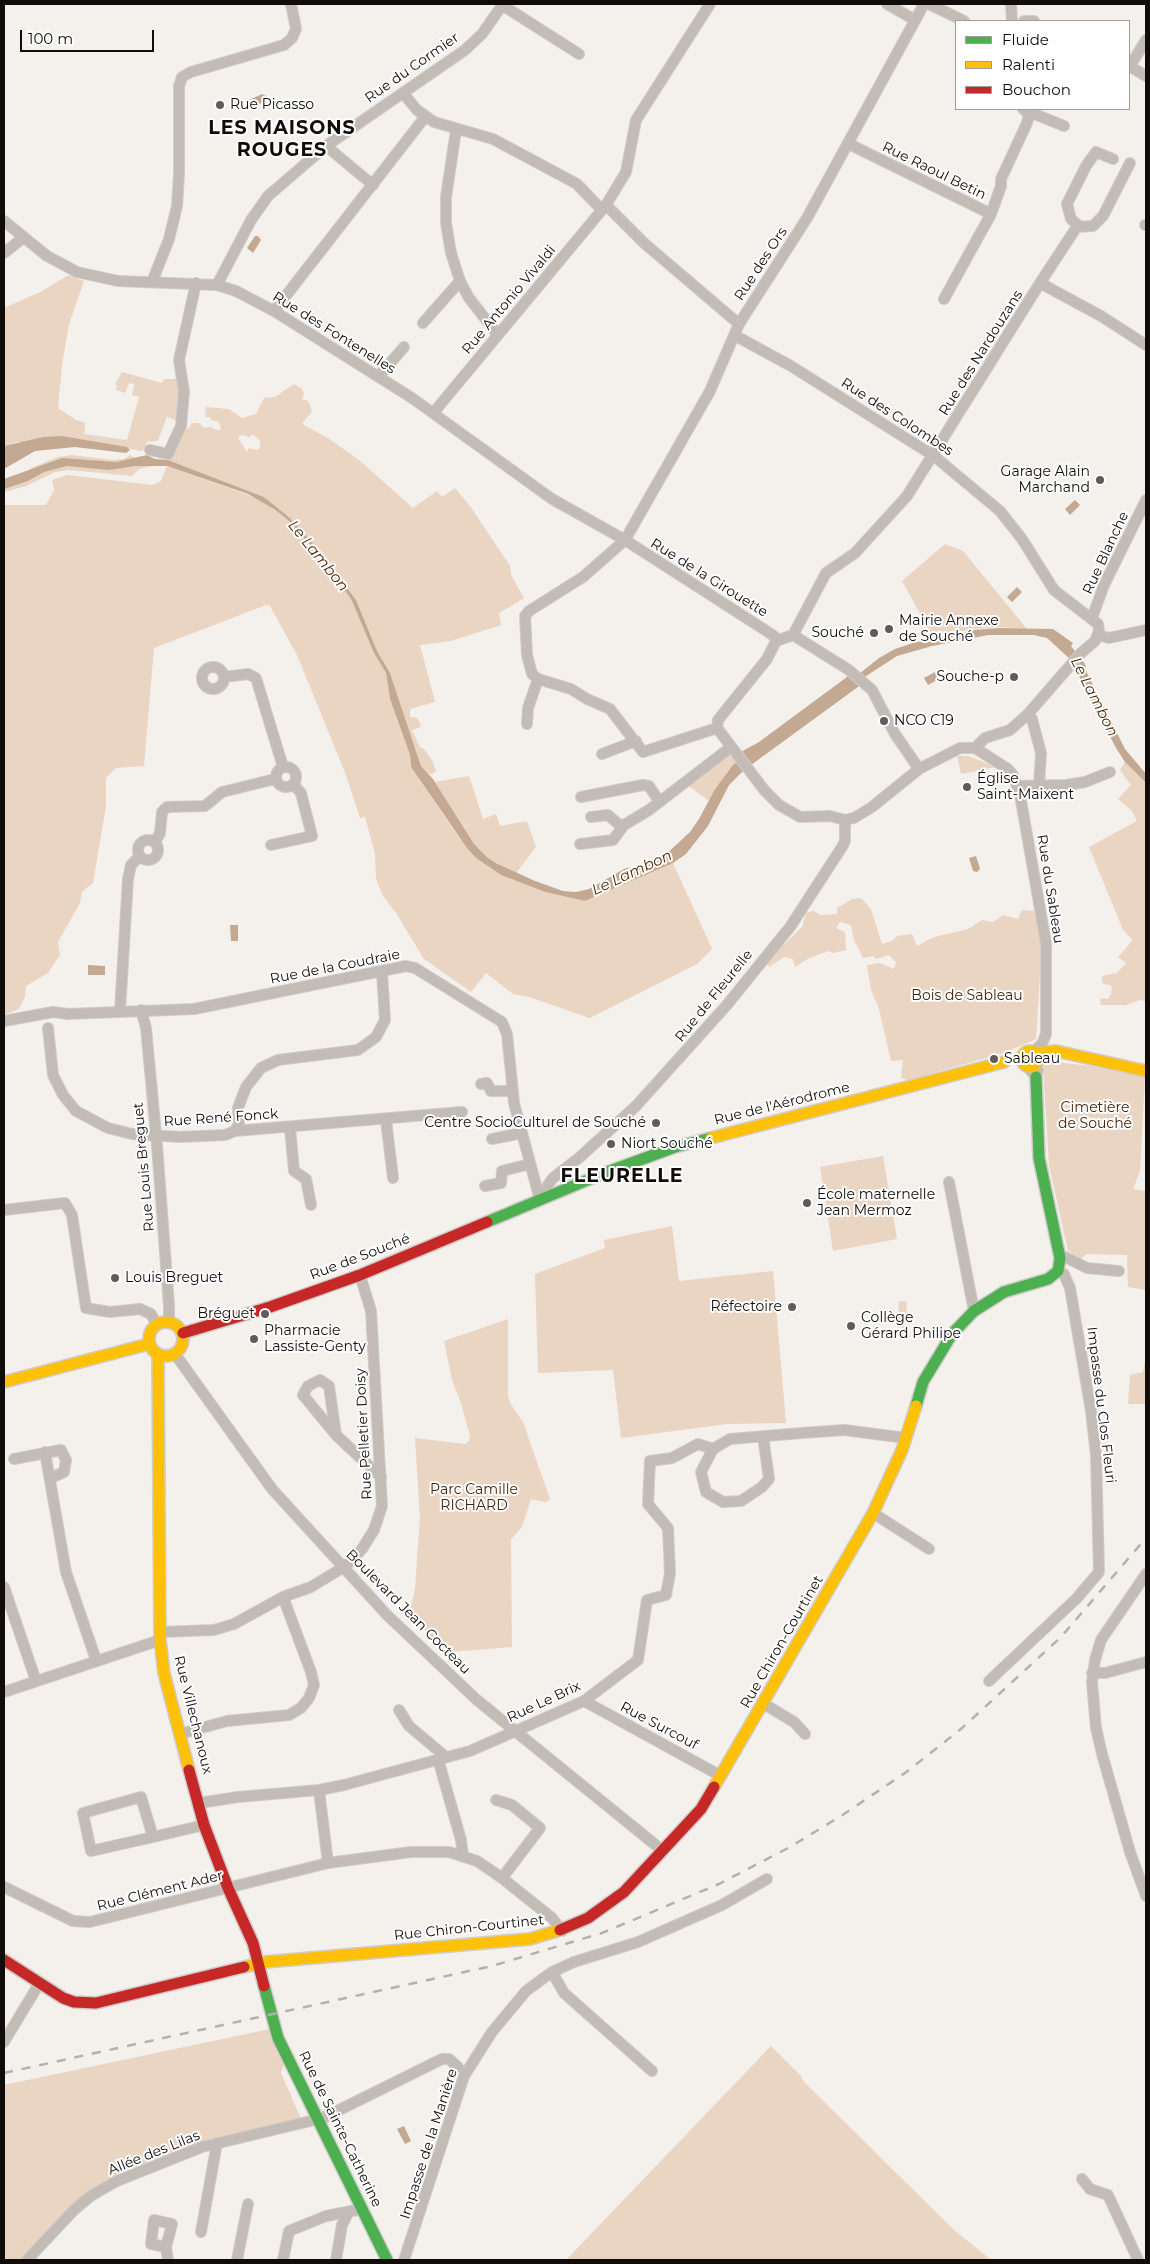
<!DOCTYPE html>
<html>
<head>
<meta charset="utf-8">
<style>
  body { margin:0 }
  #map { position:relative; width:1150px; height:2264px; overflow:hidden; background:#f4f0ec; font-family:Montserrat,sans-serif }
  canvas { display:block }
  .frame { position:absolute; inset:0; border:5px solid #0f0c0a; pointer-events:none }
  .legend { position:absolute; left:955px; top:20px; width:175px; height:90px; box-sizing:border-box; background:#fefefe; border:1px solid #9e9d9c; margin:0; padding:6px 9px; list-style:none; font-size:15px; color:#0f0c0a }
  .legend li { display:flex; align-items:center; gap:10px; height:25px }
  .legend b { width:25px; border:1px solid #9e9d9c }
  .scale { position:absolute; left:20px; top:30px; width:134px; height:22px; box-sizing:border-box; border:2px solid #0f0c0a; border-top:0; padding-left:6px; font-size:15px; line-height:18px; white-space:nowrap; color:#0f0c0a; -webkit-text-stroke:4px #fefefe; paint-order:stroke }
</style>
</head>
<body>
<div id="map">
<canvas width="1150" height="2264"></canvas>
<div class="frame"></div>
<ul class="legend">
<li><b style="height:6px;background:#4caf50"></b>Fluide</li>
<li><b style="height:6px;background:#ffc107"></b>Ralenti</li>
<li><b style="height:6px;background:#c62828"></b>Bouchon</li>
</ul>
<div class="scale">100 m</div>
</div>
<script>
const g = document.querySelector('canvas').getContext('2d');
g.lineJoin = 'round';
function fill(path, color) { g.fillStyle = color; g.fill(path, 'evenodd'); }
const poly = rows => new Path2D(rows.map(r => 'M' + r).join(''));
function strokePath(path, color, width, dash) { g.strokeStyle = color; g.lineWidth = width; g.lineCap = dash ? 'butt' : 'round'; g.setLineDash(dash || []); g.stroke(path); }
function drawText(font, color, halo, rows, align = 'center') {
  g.font = font + ' Montserrat,sans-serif'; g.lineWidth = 4; g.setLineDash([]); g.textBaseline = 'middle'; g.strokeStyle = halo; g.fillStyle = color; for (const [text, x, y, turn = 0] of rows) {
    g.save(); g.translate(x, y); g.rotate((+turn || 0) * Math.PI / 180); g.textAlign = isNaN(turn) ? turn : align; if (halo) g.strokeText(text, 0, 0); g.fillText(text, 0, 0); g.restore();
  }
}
fill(poly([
  [69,275,84,281,69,324,62,365,58,408,76,420,85,423,84,434,127,440,139,397,132,395,134,384,129,383,125,393,116,390,117,386,115,384,122,372,162,383,164,379,177,379,180,397,178,421,167,417,158,441,146,442,147,449,140,451,100,443,17,442,4,446,4,308,40,292],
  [294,384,302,389,304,393,302,399,308,401,312,411,302,424,328,438,359,460,413,508,437,491,442,497,455,488,470,506,510,566,511,575,524,598,499,613,501,625,451,641,420,645,435,702,410,709,410,717,417,718,420,723,421,727,412,730,420,747,424,749,433,762,436,771,432,774,428,773,421,766,390,673,377,651,356,600,290,518,264,497,168,460,179,437,184,435,184,430,189,428,192,423,199,423,204,428,210,427,216,430,221,430,219,422,211,420,210,417,205,417,206,407,229,409,242,418,256,414,264,398,275,397],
  [252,434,260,440,260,447,257,450,249,448,247,452,238,438,241,435,250,437],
  [72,455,113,460,124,459,130,455,153,466,139,469,132,476,69,470,55,472,26,486,4,492,4,482,19,478,33,467,58,457],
  [167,466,262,500,288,520,335,576,351,599,374,653,386,673,390,699,410,755,411,767,458,836,476,858,501,875,545,892,585,901,673,863,712,949,697,964,590,1018,529,997,513,994,486,973,471,992,424,959,396,913,383,896,376,879,375,854,365,817,360,818,346,775,297,655,270,606,266,605,154,648,144,766,116,768,106,778,106,806,93,883,82,892,80,903,58,942,60,955,48,973,26,986,25,997,19,1009,4,1015,4,505,46,505,54,490,52,480,68,475,153,485,161,481],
  [945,544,963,551,1027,629,1000,627,973,629,933,637,902,581],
  [732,755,737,762,715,789,709,801,686,784,726,756],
  [957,756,968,756,996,767,961,774],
  [1125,762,1146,783,1146,1001,1140,1000,1126,1005,1100,1005,1101,998,1108,999,1111,994,1112,986,1102,983,1102,976,1117,973,1126,963,1118,957,1133,940,1123,930,1089,847,1137,821,1131,810,1118,799,1131,785,1120,770],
  [469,776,483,819,496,814,500,826,527,821,536,847,516,873,488,858,474,844,463,828,475,822,463,827,435,782],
  [861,898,871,909,882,944,892,941,897,936,912,934,917,946,934,937,968,929,982,920,993,922,1003,915,1018,919,1022,910,1036,911,1042,941,1036,1039,1004,1053,908,1080,901,1078,903,1060,891,1061,879,1009,871,990,867,965,880,963,894,969,896,962,889,955,876,959,873,956,863,958,854,940,851,925,840,922,836,928,845,932,846,950,833,953,829,951,809,958,795,967,793,959,784,957,769,967,767,964,777,951,802,927,806,913,814,911,820,915,837,914,837,908,852,899],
  [1048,1061,1090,1066,1145,1077,1140,1171,1133,1189,1146,1191,1146,1290,1128,1287,1127,1255,1086,1254,1081,1259,1068,1251,1049,1165,1043,1064,1048,1063],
  [883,1156,897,1239,833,1251,820,1167],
  [672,1226,679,1281,773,1271,786,1423,727,1424,621,1438,613,1370,538,1373,535,1274,605,1248,604,1240],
  [899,1301,907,1302,905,1328,897,1327],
  [508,1319,508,1396,510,1403,523,1422,550,1499,546,1502,531,1499,522,1527,511,1539,512,1647,448,1652,409,1615,415,1589,420,1517,415,1438,465,1444,469,1441,470,1436,461,1403,452,1380,444,1341],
  [1146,1355,1146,1404,1128,1404,1130,1375,1143,1372],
  [270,2029,284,2063,281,2073,301,2119,201,2143,123,2172,77,2200,22,2260,4,2260,4,2085],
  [771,2046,800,2075,804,2082,953,2229,991,2260,566,2260]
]), '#ead4c2');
fill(poly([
  [262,94,270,98,251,109,247,107,247,101],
  [255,236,258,236,261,240,253,253,247,248],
  [62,436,127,447,130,450,126,453,75,447,35,451,4,469,4,446,43,437],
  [147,455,155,459,168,460,264,497,290,518,320,552,356,600,377,651,390,673,421,766,433,779,474,844,488,858,498,864,535,881,563,891,576,892,589,889,626,868,637,867,663,857,690,832,699,819,715,789,733,765,737,762,744,770,729,785,708,826,686,854,673,863,585,901,545,892,501,875,476,858,467,848,411,767,410,755,390,699,386,673,374,653,351,599,318,554,288,520,274,509,248,494,167,466,135,466,109,470,67,466,44,472,28,481,4,489,4,479,62,458,116,462],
  [1075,500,1080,505,1070,515,1065,509],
  [1017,587,1022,592,1012,602,1007,597],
  [999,628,1053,629,1073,643,1071,646,1085,664,1087,673,1125,749,1146,774,1146,783,1125,762,1116,748,1070,659,1047,638,1034,635,988,635,932,646,897,656,863,678,862,684,751,765,741,752,759,742,851,674,859,674,879,658,895,649,913,643,974,630],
  [935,672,939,679,928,685,924,678],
  [976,856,980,869,977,872,973,871,969,858],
  [230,925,238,925,238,941,231,941],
  [88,965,105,966,105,975,88,975],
  [404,2126,411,2141,405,2144,397,2129]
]), '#c4a992');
const street = poly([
  [887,4,915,20],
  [929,4,964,21],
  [1011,4,1012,21],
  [502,5,579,54],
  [1024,21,1034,21],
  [1129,66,1146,76],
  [1130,66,1146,40],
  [403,93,417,110,434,122,493,139,577,184,602,210],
  [1029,114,1037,115,1064,126],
  [456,130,446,197,446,223,451,253,460,281,469,298,498,335],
  [849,144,991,214],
  [326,146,373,185],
  [606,205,644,243,739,324],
  [4,221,47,256,77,272,118,281,217,285,236,291,274,311,412,398,552,499,625,540,765,630,774,636,776,641],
  [1145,225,1146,225],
  [1076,227,1093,226,1103,216,1130,163],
  [4,253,24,237],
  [152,282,169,239,177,206,179,174,179,86,182,77,191,72,284,45,292,38,296,29,291,4],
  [1040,283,1078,225,1071,219,1067,204,1086,166,1096,152,1113,159],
  [217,285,251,220,268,196,326,146,465,50,482,34,503,4],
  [944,299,991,214,1001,186,1001,179,1027,123,1029,114,1023,109],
  [274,311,425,117],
  [423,323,460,281],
  [734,335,791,366,934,456,1000,511,1022,539,1054,590,1098,624,1099,631,1095,641,1081,653,1028,714,1010,730,985,738,975,748],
  [379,376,404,347],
  [434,412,606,205,626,172,636,120,710,4],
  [150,450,168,454,181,426,184,392,179,360,196,283],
  [1092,618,1104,585,1146,500],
  [793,635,849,670,872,690,895,734,919,769],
  [1098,635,1109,638,1146,630],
  [776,641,793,635,826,573,855,553,907,496,1040,283,1101,316,1146,345],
  [776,641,767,659,718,720,717,728,765,791,779,805,800,817,830,816,845,820],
  '202 678a11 11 0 1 1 22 0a11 11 0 1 1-22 0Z',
  [224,677,248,674,256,678,283,767],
  [1028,714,1032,719,1041,753,1039,785],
  [527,724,528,708,538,679],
  [717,728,643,752,610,709,587,699,571,689,538,679,532,674,527,655,525,616,529,611,583,577,625,540,710,391,739,324,807,218,924,4],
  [975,748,1008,769,1013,775,1020,795,1046,943,1046,1034,1042,1044,1033,1052],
  [602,754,636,741],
  '276 777a10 10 0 1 1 20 0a10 10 0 1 1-20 0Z',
  [1018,786,1066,785,1085,782,1110,772],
  [581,797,643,785,649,786,659,801],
  [591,817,608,815,622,827],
  [845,820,854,818,872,807,919,769,960,748,975,748],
  '138 850a10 10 0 1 1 20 0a10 10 0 1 1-20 0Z',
  [155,842,160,833,162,812,167,807,205,806,222,792,275,779],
  [580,844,613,840,624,825,649,810,731,747],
  [271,845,312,836,301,793,293,784],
  [141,1010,146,1028,157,1145,169,1306,169,1322],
  [120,1011,128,879,131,865,140,856],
  [4,1021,53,1012,68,1014,194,1009,406,966,415,968,502,1022,507,1034,514,1103,540,1200],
  [48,1028,53,1075,63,1095,76,1111,108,1128,132,1134,180,1137,225,1135,235,1131,462,1112],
  [1027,1066,1036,1077,1038,1070,1035,1064],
  [481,1084,487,1083,491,1091,513,1091],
  [386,1120,393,1178],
  [290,1128,294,1171,306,1179,311,1205],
  [235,1131,239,1124,238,1108,246,1087,261,1068,278,1060,358,1050,376,1037,385,1020,382,972],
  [492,1139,522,1133],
  [949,1182,974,1311],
  [485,1186,501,1183,502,1171,530,1164],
  [544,1198,548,1185,553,1178,580,1157,636,1106,726,1006,790,927,842,847,845,841,845,820],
  [4,1210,65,1203,72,1215,86,1308,110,1312,140,1309,151,1314,157,1325],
  [1060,1258,1065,1257,1087,1268,1119,1271],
  [175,1354,272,1489,387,1615,477,1700,663,1851],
  [336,1435,329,1386,320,1380,308,1386,303,1395,336,1435,381,1477],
  [713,1449,730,1439,802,1433,844,1430,906,1438],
  [713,1449,701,1472,706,1492,723,1502,741,1501,762,1487,769,1479,763,1436],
  [45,1452,66,1572,96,1660],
  [14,1459,61,1450,66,1460,64,1472,51,1478],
  [873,1513,929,1549],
  [1146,1574,1101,1640,1095,1660,1092,1682,1096,1728,1102,1754,1130,1852,1146,1896],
  [4,1587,36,1681],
  [160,1632,214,1630,234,1624,283,1597],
  [1092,1673,1105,1673,1146,1662],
  [989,1681,1077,1598,1099,1572,1096,1455,1091,1411,1070,1288,1064,1274,1058,1271],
  [4,1692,160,1640],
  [584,1701,721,1776],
  [764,1704,794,1722,805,1734],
  [399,1710,409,1726,446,1757],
  [180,1734,227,1721,289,1715,301,1708,309,1698,314,1685,311,1672,283,1597,311,1587,347,1565,362,1549,374,1530,382,1506,371,1311,360,1275],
  [438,1759,461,1840,463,1856],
  [319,1790,328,1863],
  [496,1800,512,1805,540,1828,502,1878],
  [199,1803,238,1797,319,1790,344,1785,470,1751,584,1701,638,1660,647,1600,666,1595,670,1573,668,1528,648,1504,650,1461,672,1458,698,1444,713,1449],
  [153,1837,141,1797,83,1813,91,1851,153,1837,204,1825],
  [4,1887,73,1921,90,1922,328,1863,411,1852,449,1852,477,1861,502,1878,552,1918,562,1931],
  [552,1972,564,1993,652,2071],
  [4,2042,39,1984],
  [1082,2179,1090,2189,1108,2195,1138,2260],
  [201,2232,217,2143],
  [166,2247,151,2244,154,2220,172,2224,166,2247,168,2260],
  [27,2260,75,2209,92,2195,117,2181,202,2147,323,2118,442,2059,449,2059,458,2067],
  [237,2260,248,2204],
  [283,2260,289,2231,326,2216,362,2209],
  [336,2260,342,2225,348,2213],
  [404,2260,464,2076,492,2032,526,1991,552,1972,574,1962,638,1942,722,1905,767,1879]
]);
const fast = poly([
  [487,1222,602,1174,675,1147,711,1138],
  [916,1406,923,1382,952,1334,974,1311,1004,1292,1048,1279,1058,1271,1060,1258,1039,1158,1036,1077],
  [264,1986,278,2038,387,2260]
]);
const slow = poly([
  '1022 1059a8 8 0 1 1 16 0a8 8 0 1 1-16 0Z',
  [1035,1053,1056,1051,1146,1071],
  [711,1138,1004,1062],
  '149 1339a17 17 0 1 1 34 0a17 17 0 1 1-34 0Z',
  [158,1355,160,1640,164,1673,189,1770],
  [4,1382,149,1344],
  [714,1787,873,1513,902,1450,916,1406],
  [244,1967,265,1962,530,1939,560,1930]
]);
const jam = poly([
  [183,1333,270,1307,360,1275,487,1222],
  [189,1770,204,1825,228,1888,253,1943,264,1986],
  [560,1930,588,1918,624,1892,701,1809,714,1787],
  [4,1960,63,1998,74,2002,96,2003,244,1967]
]);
strokePath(street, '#cfccc9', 12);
strokePath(fast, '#cfccc9', 14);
strokePath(slow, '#cfccc9', 14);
strokePath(jam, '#cfccc9', 14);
strokePath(street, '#c2bbb6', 10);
strokePath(fast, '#4caf50', 11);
strokePath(slow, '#ffc107', 11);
strokePath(jam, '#c62828', 11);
strokePath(poly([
  [4,2073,492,1966,602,1933,719,1884,790,1847,841,1816,905,1773,961,1729,1061,1637,1146,1538]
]), '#b5b0ad', 2.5, [9, 9]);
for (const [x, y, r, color] of [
  [220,105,5,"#5f5c59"],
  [1100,480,5,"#5f5c59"],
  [889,629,5,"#5f5c59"],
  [874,633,5,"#5f5c59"],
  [1014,677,5,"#5f5c59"],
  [884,721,5,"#5f5c59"],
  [967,787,5,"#5f5c59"],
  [994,1059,5,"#5f5c59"],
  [656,1123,5,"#5f5c59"],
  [611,1144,5,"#5f5c59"],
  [807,1203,5,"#5f5c59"],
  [115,1278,5,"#5f5c59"],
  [792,1307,5,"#5f5c59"],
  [265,1314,5,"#5f5c59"],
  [851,1326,5,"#5f5c59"],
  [254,1339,5,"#5f5c59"]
]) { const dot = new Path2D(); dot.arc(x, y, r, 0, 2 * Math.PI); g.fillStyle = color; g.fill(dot); strokePath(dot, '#fefefe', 2); }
drawText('14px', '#0f0c0a', '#fefefe', [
  ["Rue du Cormier",412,68,-35],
  ["Rue Raoul Betin",934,171,26],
  ["Rue des Ors",761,264,-57],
  ["Rue Antonio Vivaldi",509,300,-50],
  ["Rue des Fontenelles",334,333,32],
  ["Rue des Nardouzans",981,353,-58],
  ["Rue des Colombes",897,417,33],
  ["Rue Blanche",1106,553,-65],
  ["Rue de la Girouette",709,578,32],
  ["Rue du Sableau",1050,889,81],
  ["Rue de la Coudraie",335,967,-11],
  ["Rue de Fleurelle",714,996,-51],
  ["Rue de l'Aérodrome",782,1104,-14],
  ["Rue René Fonck",221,1118,-4],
  ["Rue Louis Breguet",144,1167,-95],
  ["Rue de Souché",360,1257,-21],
  ["Impasse du Clos Fleuri",1101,1405,83],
  ["Rue Pelletier Doisy",364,1434,-93],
  ["Boulevard Jean Cocteau",408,1612,45],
  ["Rue Chiron-Courtinet",782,1642,-60],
  ["Rue Le Brix",544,1702,-25],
  ["Rue Villechanoux",193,1715,76],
  ["Rue Surcouf",659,1726,28],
  ["Rue Clément Ader",160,1891,-14],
  ["Rue Chiron-Courtinet",469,1928,-6],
  ["Rue de Sainte-Catherine",340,2129,64],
  ["Impasse de la Manière",429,2144,-72],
  ["Allée des Lilas",154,2153,-22]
]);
drawText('14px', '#0f0c0a', '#fefefe', [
  ["Rue Picasso",230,105],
  ["Garage Alain",1090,472,"right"],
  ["Marchand",1090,488,"right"],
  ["Mairie Annexe",899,621],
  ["de Souché",899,637],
  ["Souché",864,633,"right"],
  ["Souche-p",1004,677,"right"],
  ["NCO C19",894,721],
  ["Église",977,779],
  ["Saint-Maixent",977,795],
  ["Sableau",1004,1059],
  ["Centre SocioCulturel de Souché",646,1123,"right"],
  ["Niort Souché",621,1144],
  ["École maternelle",817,1195],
  ["Jean Mermoz",817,1211],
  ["Louis Breguet",125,1278],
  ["Réfectoire",782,1307,"right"],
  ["Bréguet",255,1314,"right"],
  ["Collège",861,1318],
  ["Gérard Philipe",861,1334],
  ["Pharmacie",264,1331],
  ["Lassiste-Genty",264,1347]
], 'left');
drawText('14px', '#41260c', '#fefefe', [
  ["Bois de Sableau",967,996],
  ["Cimetière",1095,1108],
  ["de Souché",1095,1124],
  ["Parc Camille",474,1490],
  ["RICHARD",474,1506]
]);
drawText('italic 15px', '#502b03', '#fefefe', [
  ["Le Lambon",318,556,51],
  ["Le Lambon",1094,697,63],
  ["Le Lambon",632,873,-25]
]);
g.letterSpacing = '1px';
drawText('bold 19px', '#0f0c0a', '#fefefe', [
  ["LES MAISONS",282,128],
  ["ROUGES",282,150],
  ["FLEURELLE",622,1176]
]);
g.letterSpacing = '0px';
</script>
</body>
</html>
